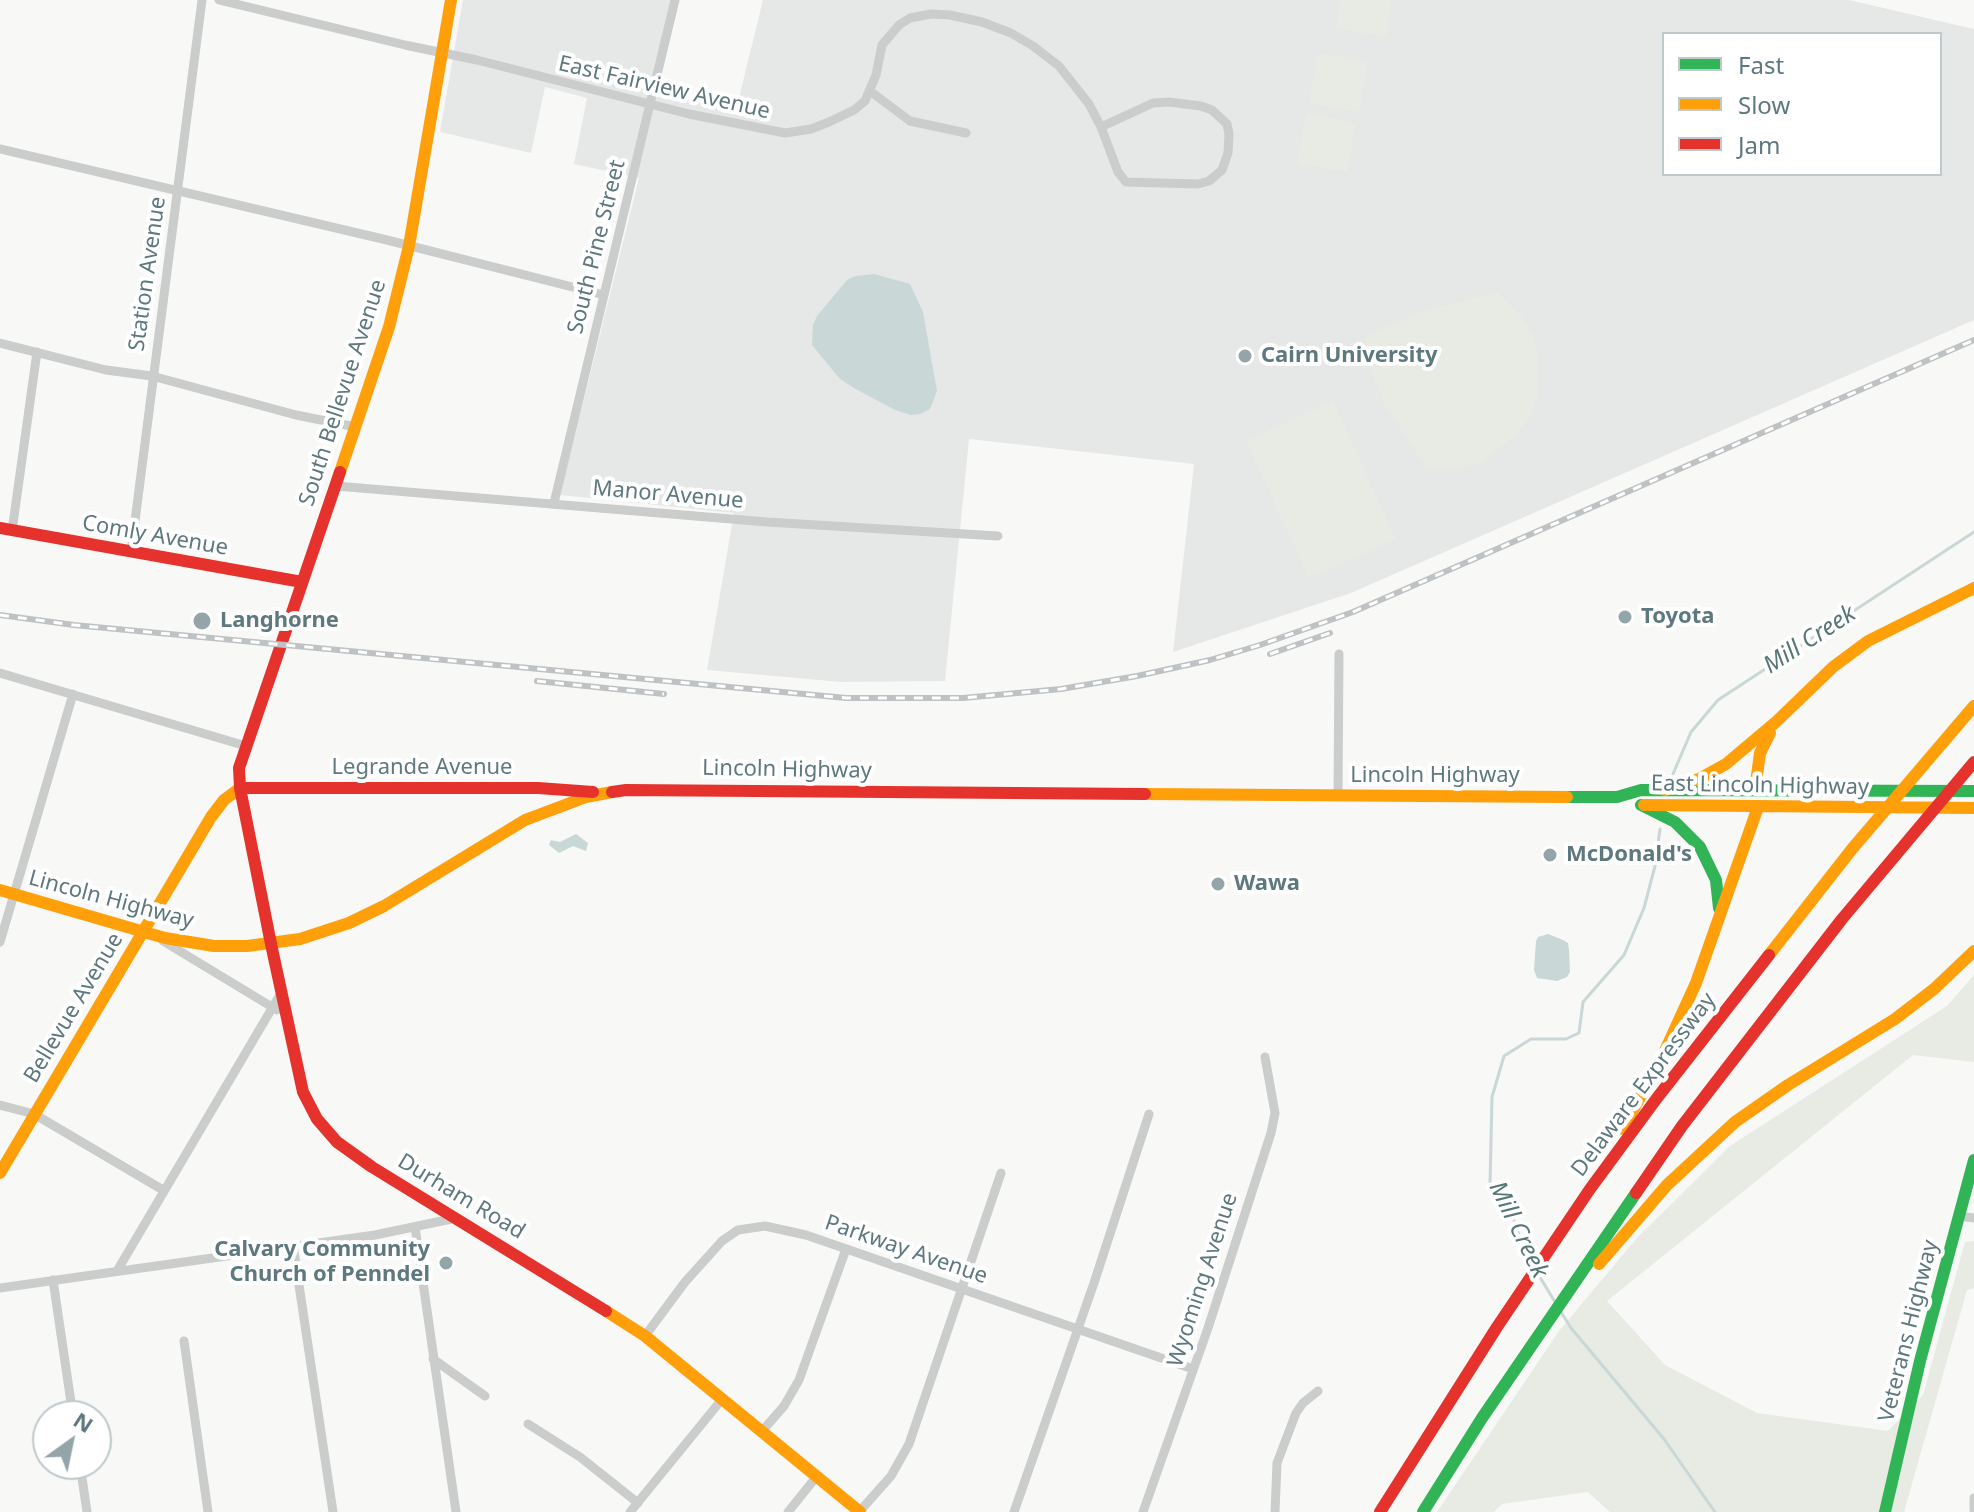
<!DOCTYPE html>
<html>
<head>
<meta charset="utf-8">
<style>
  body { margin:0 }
  #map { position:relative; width:1974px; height:1512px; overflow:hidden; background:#f8f8f7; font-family:"Noto Sans",sans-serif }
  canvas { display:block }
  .legend { position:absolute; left:1662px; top:32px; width:280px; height:144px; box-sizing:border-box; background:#fff; border:2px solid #bec9cb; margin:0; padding:10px 14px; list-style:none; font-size:24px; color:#5d787e }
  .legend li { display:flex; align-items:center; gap:16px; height:40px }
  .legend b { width:40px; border:2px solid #bec9cb }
  .north { position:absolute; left:32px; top:1400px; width:80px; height:80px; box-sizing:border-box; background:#fff; border:2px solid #bec9cb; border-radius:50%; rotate:33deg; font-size:22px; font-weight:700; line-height:32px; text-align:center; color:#5d787e }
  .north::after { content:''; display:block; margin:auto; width:28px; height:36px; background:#93a5a8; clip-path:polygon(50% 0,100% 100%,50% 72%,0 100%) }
</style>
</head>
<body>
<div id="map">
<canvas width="1974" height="1512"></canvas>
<ul class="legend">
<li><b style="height:10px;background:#30b455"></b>Fast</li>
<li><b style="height:10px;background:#ff9f0a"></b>Slow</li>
<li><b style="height:10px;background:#e5322d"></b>Jam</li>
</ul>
<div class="north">N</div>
</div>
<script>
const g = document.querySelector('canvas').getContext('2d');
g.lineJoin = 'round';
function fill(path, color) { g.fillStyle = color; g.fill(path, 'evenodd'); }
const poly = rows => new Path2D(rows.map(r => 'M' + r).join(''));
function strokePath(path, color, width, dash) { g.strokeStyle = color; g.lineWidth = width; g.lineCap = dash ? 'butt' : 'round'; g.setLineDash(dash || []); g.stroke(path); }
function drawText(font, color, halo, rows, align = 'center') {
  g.font = font + ' "Noto Sans",sans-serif'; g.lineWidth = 8; g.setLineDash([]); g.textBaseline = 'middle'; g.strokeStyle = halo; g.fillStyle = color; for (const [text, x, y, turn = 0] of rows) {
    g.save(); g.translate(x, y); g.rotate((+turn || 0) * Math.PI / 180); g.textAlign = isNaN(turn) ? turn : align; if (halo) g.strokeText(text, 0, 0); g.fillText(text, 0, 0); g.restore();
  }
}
fill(poly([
  [463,0,672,0,655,91,736,110,763,0,1849,0,1974,29,1974,320,1351,593,1173,652,1194,464,969,439,945,681,842,682,707,670,734,513,560,495,639,178,574,164,587,98,545,87,531,153,440,132],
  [1664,34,1940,34,1940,174,1664,174]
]), '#e6e8e7');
fill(poly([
  [1341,0,1392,0,1386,37,1336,28],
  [1318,53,1368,62,1359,112,1309,103],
  [1306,113,1356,123,1347,172,1297,163],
  [1497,292,1520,313,1533,336,1538,356,1539,378,1537,398,1530,416,1518,434,1481,462,1459,469,1427,468,1385,406,1363,351,1366,336,1422,312],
  [1333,401,1396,539,1309,578,1246,441],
  [1974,975,1974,1062,1913,1055,1607,1301,1665,1365,1757,1413,1888,1431,1923,1395,1965,1242,1974,1241,1974,1288,1967,1290,1904,1512,1610,1512,1588,1492,1502,1504,1494,1512,1437,1512,1559,1331,1636,1239,1730,1146,1947,1006]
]), '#e8eae4');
fill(poly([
  [874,274,910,284,923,312,937,391,930,409,920,414,911,415,895,410,854,388,840,379,812,345,813,325,817,316,847,280,855,276],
  [576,834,588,843,586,851,573,846,559,853,549,845,551,840,560,842],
  [1548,934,1563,940,1568,943,1569,950,1570,972,1567,977,1557,981,1537,978,1534,970,1536,941,1538,937]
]), '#c9d7d7');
strokePath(poly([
  [1673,774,1691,732,1718,700,1974,532],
  [1532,1264,1525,1253,1513,1217,1490,1184,1492,1097,1504,1056,1531,1039,1566,1039,1579,1033,1583,1002,1624,955,1644,908,1655,866,1660,829],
  [1538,1274,1555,1302],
  [1561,1312,1571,1328,1664,1439,1715,1512]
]), '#c9d7d7', 3);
strokePath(poly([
  [219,0,405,45,477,60,689,114,785,133,811,129,829,122,854,110,865,101,876,75,882,45,899,25,910,18,931,14,950,15,982,22,1011,33,1033,46,1059,66,1089,104,1101,127,1118,172,1126,182,1198,184,1209,181,1222,170,1228,153,1229,134,1227,124,1212,110,1201,106,1169,102,1153,103,1101,127],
  [870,91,910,121,966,133],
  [0,149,387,240,604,295],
  [0,343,106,370,152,376,296,415,356,427],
  [336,486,767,522,998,536],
  [554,503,675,0],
  [12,531,37,352],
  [131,552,202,0],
  [0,673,246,746],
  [1338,796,1339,654],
  [163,941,277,1010],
  [0,942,73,694],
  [0,1105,34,1114,163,1190],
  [1959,1216,1974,1218],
  [415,1227,456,1512],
  [293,1245,333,1512],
  [117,1271,281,993],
  [53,1280,73,1416],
  [0,1288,375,1235,456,1218],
  [645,1336,685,1282,722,1241,738,1230,765,1226,806,1235,1193,1369],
  [184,1341,208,1512],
  [433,1359,485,1396],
  [528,1424,580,1457,638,1503],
  [763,1430,784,1406,799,1380,846,1249],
  [80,1464,87,1512],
  [1974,1498,1974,1510],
  [860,1511,891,1476,909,1444,1001,1173],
  [630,1512,723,1398],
  [788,1512,817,1476],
  [1014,1512,1094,1283,1149,1114],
  [1143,1512,1208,1328,1271,1133,1275,1113,1265,1057],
  [1275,1512,1277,1463,1296,1413,1303,1403,1318,1391]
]), '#cacdcc', 9);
strokePath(poly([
  [1567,797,1617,797,1641,790,1974,791],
  [1641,805,1675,822,1700,847,1716,880,1719,908],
  [1423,1512,1482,1418,1636,1193],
  [1885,1512,1920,1361,1974,1160]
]), '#30b455', 12);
strokePath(poly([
  [340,472,389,327,409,246,451,0],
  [1665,790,1699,779,1726,764,1777,721,1833,667,1868,641,1974,588],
  [1755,790,1760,753,1770,733],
  [1145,794,1567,797],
  [1644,805,1974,808],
  [0,890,165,938,214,946,247,946,300,939,349,923,384,906,525,820,586,797,612,792],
  [1769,955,1852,849,1974,706],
  [1623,1129,1664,1053,1696,983,1758,807],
  [0,1173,211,817,224,800,240,788],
  [1599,1264,1667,1185,1735,1122,1788,1085,1895,1019,1934,989,1974,951],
  [606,1311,645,1336,860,1512]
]), '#ff9f0a', 12);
strokePath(poly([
  [0,528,302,582],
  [240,788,538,788,593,792],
  [612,792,626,790,1145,794],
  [271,944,303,1092,317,1119,337,1142,372,1167,606,1311],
  [271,944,240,788,239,768,340,472],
  [1636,1193,1682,1126,1842,919,1974,762],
  [1380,1512,1497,1327,1590,1189,1657,1098,1769,955]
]), '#e5322d', 12);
const rail = poly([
  [0,615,74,625,846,698,963,698,1061,689,1137,676,1210,660,1260,645,1353,612,1974,340],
  [1270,654,1330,633],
  [537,681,664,694]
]);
strokePath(rail, '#bfc2c3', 6);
strokePath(rail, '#fff', 3, [9]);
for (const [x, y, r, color] of [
  [1245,356,8,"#93a5a8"],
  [1625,617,8,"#93a5a8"],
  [202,621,10,"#93a5a8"],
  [1550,855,8,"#93a5a8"],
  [1218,884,8,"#93a5a8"],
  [446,1263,8,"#93a5a8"]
]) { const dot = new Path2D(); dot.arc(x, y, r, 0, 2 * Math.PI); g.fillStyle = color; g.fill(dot); strokePath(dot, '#fff', 3); }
drawText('22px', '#5d787e', '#fff', [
  ["East Fairview Avenue",664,88,13],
  ["South Pine Street",597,247,-76],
  ["Station Avenue",148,274,-82],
  ["South Bellevue Avenue",343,393,-72],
  ["Manor Avenue",668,495,5],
  ["Comly Avenue",155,536,10],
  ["Legrande Avenue",422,768],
  ["Lincoln Highway",787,770,1],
  ["Lincoln Highway",1435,776],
  ["East Lincoln Highway",1760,786,1],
  ["Lincoln Highway",111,900,15],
  ["Bellevue Avenue",74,1008,-59],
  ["Delaware Expressway",1644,1085,-53],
  ["Durham Road",461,1197,31],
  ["Parkway Avenue",906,1250,19],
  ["Wyoming Avenue",1203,1280,-72],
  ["Veterans Highway",1909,1331,-76]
]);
drawText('bold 22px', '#5d787e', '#fff', [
  ["Cairn University",1261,356],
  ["Toyota",1641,617],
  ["Langhorne",220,621],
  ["McDonald's",1566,855],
  ["Wawa",1234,884],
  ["Calvary Community",430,1250,"right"],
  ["Church of Penndel",430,1275,"right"]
], 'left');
drawText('italic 24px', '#577676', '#fff', [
  ["Mill Creek",1810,640,-33],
  ["Mill Creek",1518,1230,64]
]);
</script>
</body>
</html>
